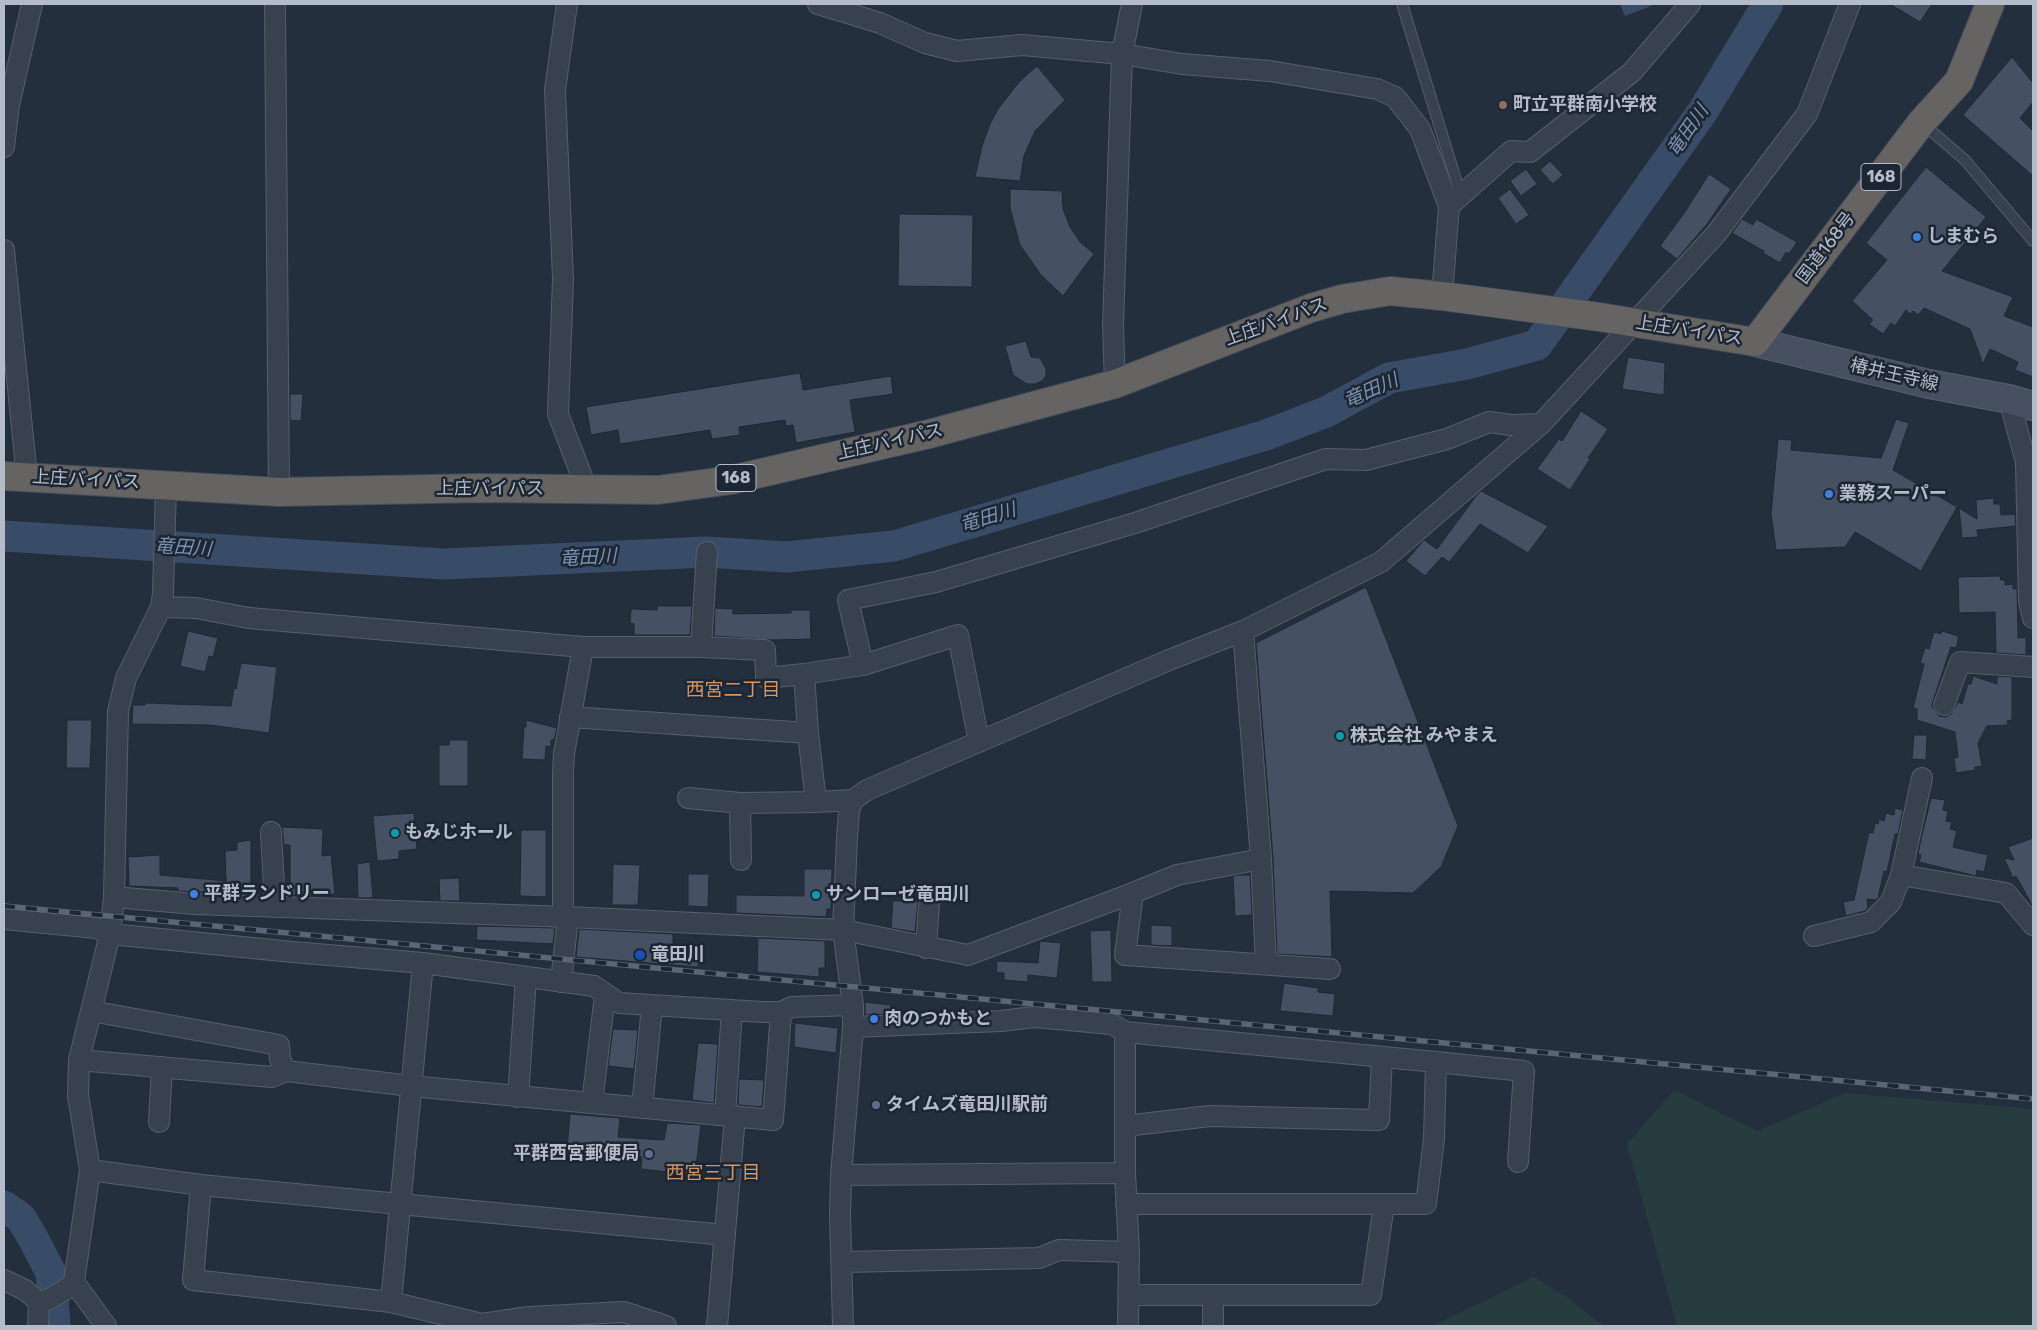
<!DOCTYPE html>
<html>
<head>
<meta charset="utf-8">
<style>
  body { margin:0 }
  #map { position:relative; width:2037px; height:1330px; overflow:hidden; background:#242f3e; font-family:Rubik,sans-serif }
  canvas { display:block }
  .frame { position:absolute; inset:0; border:5px solid #b4bcc9; pointer-events:none }
</style>
</head>
<body>
<div id="map">
<canvas width="2037" height="1330"></canvas>
<div class="frame"></div>
</div>
<script>
const g = document.querySelector('canvas').getContext('2d');
g.lineJoin = 'round';
function fill(path, color) { g.fillStyle = color; g.fill(path, 'evenodd'); }
const poly = rows => new Path2D(rows.map(r => 'M' + r).join(''));
function strokePath(path, color, width, dash) { g.strokeStyle = color; g.lineWidth = width; g.lineCap = dash ? 'butt' : 'round'; g.setLineDash(dash || []); g.stroke(path); }
function drawText(font, color, halo, rows, align = 'center') {
  g.font = font + ' Rubik,"Noto Sans JP",sans-serif'; g.lineWidth = 5; g.setLineDash([]); g.textBaseline = 'middle'; g.strokeStyle = halo; g.fillStyle = color; for (const [text, x, y, turn = 0] of rows) {
    g.save(); g.translate(x, y); g.rotate((+turn || 0) * Math.PI / 180); g.textAlign = isNaN(turn) ? turn : align; if (halo) g.strokeText(text, 0, 0); g.fillText(text, 0, 0); g.restore();
  }
}
fill(poly([
  [1674,1090,1758,1131,1845,1093,2033,1109,2033,1326,1677,1326,1627,1144],
  [1534,1277,1565,1296,1604,1326,1432,1326]
]), '#263c3f');
fill(poly([
  [1620,4,1656,4,1625,16]
]), '#394c67');
strokePath(poly([
  [4,536,444,564,707,552,786,557,894,546,1266,435,1326,412,1389,378,1467,364,1537,345,1703,111,1768,4],
  [4,1206,21,1218,34,1240,51,1273,55,1326]
]), '#394c67', 31);
const building = poly([
  [1890,4,1932,4,1920,22,1890,4],
  [2012,57,2033,83,2033,102,2020,118,2033,131,2033,176,1963,115,2012,57],
  [1037,66,1065,100,1035,131,1024,156,1020,181,975,177,982,146,990,124,998,109,1019,82,1037,66],
  [1550,161,1563,175,1553,184,1540,170,1550,161],
  [1926,167,1986,217,1942,271,2013,297,2004,316,2033,327,2033,377,2015,370,2018,362,1990,349,1983,364,1970,329,1924,308,1918,315,1913,311,1910,314,1906,310,1895,326,1891,323,1883,334,1869,324,1873,320,1852,301,1887,260,1866,243,1926,167],
  [1526,169,1537,184,1521,196,1510,181,1526,169],
  [1709,174,1731,189,1707,224,1677,259,1660,246,1685,212,1709,174],
  [1010,189,1062,191,1063,209,1070,227,1080,242,1094,254,1063,296,1041,275,1020,245,1010,208,1010,189],
  [1510,189,1529,215,1516,224,1498,198,1510,189],
  [899,214,973,215,972,287,898,286,899,214],
  [1742,219,1753,225,1756,219,1797,242,1789,254,1786,252,1780,263,1763,253,1764,251,1732,233,1742,219],
  [1026,341,1031,357,1040,358,1046,369,1046,376,1042,381,1035,384,1027,384,1013,375,1005,346,1026,341],
  [1628,357,1665,363,1664,395,1622,389,1628,357],
  [800,373,803,390,891,376,893,394,850,400,855,432,796,443,793,425,786,426,785,420,739,427,740,435,712,439,710,430,620,444,618,430,591,435,586,407,800,373],
  [290,394,303,394,301,421,290,420,290,394],
  [1581,411,1608,429,1588,458,1590,459,1570,490,1537,469,1559,439,1562,441,1581,411],
  [1896,419,1909,423,1893,470,1957,507,1921,571,1855,532,1845,547,1776,550,1771,514,1778,439,1792,440,1791,450,1881,458,1896,419],
  [1481,491,1548,526,1528,553,1480,524,1449,562,1442,557,1425,576,1406,561,1424,540,1437,549,1476,496,1481,491],
  [1994,498,1994,504,2000,504,2001,515,2015,514,2016,526,1977,530,1978,537,1962,538,1959,508,1977,519,1976,500,1994,498],
  [2000,576,2001,580,2005,580,2005,585,2013,584,2013,589,2017,588,2018,638,2026,637,2026,655,1996,653,1995,612,1959,613,1958,577,2000,576],
  [1366,587,1458,826,1441,867,1413,893,1330,891,1332,957,1277,954,1273,858,1256,643,1366,587],
  [657,606,692,606,690,635,634,635,634,624,630,623,631,609,657,610,657,606],
  [715,608,733,609,733,614,791,613,791,610,810,610,811,639,771,640,714,636,715,608],
  [188,631,218,638,213,657,209,656,205,672,180,666,188,631],
  [1942,631,1958,636,1958,641,1956,648,1951,647,1933,701,1932,707,1939,716,1945,717,1951,714,1958,702,1962,704,1968,684,1971,684,1973,676,1997,684,1997,676,2012,677,2012,720,2007,721,2008,725,1987,726,1978,743,1982,766,1975,767,1975,770,1956,773,1954,758,1958,757,1955,732,1917,720,1917,709,1913,708,1924,664,1920,663,1925,648,1929,649,1934,632,1941,634,1942,631],
  [241,663,277,667,269,733,210,725,132,724,133,705,145,705,145,703,231,706,234,688,236,689,241,663],
  [67,720,92,720,90,768,66,768,67,720],
  [526,720,557,728,554,740,551,740,551,747,546,746,545,760,522,759,524,727,526,727,526,720],
  [1914,735,1927,735,1926,760,1912,759,1914,735],
  [450,740,468,740,468,786,439,786,439,745,449,745,450,740],
  [1931,798,1945,800,1943,810,1948,811,1946,821,1952,822,1950,829,1957,831,1953,847,1988,855,1984,872,1977,870,1976,876,1919,862,1921,855,1918,854,1921,839,1931,798],
  [1895,808,1903,810,1898,834,1895,834,1887,872,1884,871,1878,898,1876,900,1867,899,1868,908,1865,911,1846,916,1843,902,1854,900,1869,832,1873,833,1875,823,1878,824,1879,819,1884,821,1886,813,1894,815,1895,808],
  [414,813,417,849,399,851,399,859,377,861,373,816,414,813],
  [282,827,323,829,322,856,331,855,335,894,317,896,290,895,290,845,284,845,282,827],
  [521,830,546,830,546,897,520,896,521,830],
  [2033,838,2033,907,2016,876,2013,878,2004,858,2014,860,2008,847,2033,838],
  [251,840,251,894,196,892,178,891,178,888,129,886,128,857,160,855,160,875,226,881,225,851,237,850,237,842,251,840],
  [370,862,373,898,358,898,357,864,370,862],
  [613,864,640,865,638,905,612,905,613,864],
  [804,869,832,869,831,909,827,909,826,917,736,913,736,895,804,896,804,869],
  [688,874,709,874,708,907,688,906,688,874],
  [1240,875,1250,875,1252,915,1235,916,1233,876,1240,875],
  [459,878,460,901,440,901,439,879,459,878],
  [893,901,918,901,915,932,891,928,893,901],
  [1151,925,1172,926,1172,946,1151,945,1151,925],
  [477,926,555,928,553,944,476,940,477,926],
  [579,929,673,934,673,950,699,952,698,967,576,957,579,929],
  [1111,930,1112,982,1092,982,1090,931,1111,930],
  [758,938,825,941,825,968,819,968,819,977,757,972,758,938],
  [1040,941,1061,943,1057,978,1028,975,1028,982,1004,980,1004,973,996,972,997,961,1038,963,1040,941],
  [1284,983,1318,988,1318,992,1335,994,1333,1016,1280,1011,1284,983],
  [865,1002,891,1005,890,1014,865,1015,865,1002],
  [795,1023,838,1028,836,1053,794,1047,795,1023],
  [613,1029,638,1030,634,1069,608,1066,613,1029],
  [698,1043,718,1044,714,1103,692,1100,698,1043],
  [739,1079,764,1080,762,1107,738,1105,739,1079],
  [570,1114,620,1118,618,1137,664,1140,667,1123,701,1125,695,1175,641,1169,642,1157,567,1150,570,1114]
]);
fill(building, '#455162');
strokePath(building, '#1f2835', 1);
const service = poly([
  [1402,4,1461,196],
  [1923,124,1965,160,2033,241]
]);
const minor = poly([
  [275,4,279,492],
  [567,4,555,90,563,279,558,414,587,490],
  [818,4,880,23,925,43,957,51,1022,45,1122,54,1182,64,1270,71,1377,89,1395,97,1420,129,1449,206,1442,296],
  [4,147,9,105,32,4],
  [1449,206,1511,151,1530,152,1632,72,1690,4],
  [4,250,27,477],
  [1115,384,1113,325,1122,54,1132,4],
  [2009,399,2026,462,2029,601,2033,618],
  [161,607,196,608,249,618,583,647,701,647,765,650,766,678,804,674,808,733,816,802,853,800],
  [1243,631,1261,859,1266,964],
  [701,647,707,552],
  [863,665,848,600,936,582,1135,523,1326,459,1366,460,1447,439,1489,422,1511,425,1541,424],
  [804,674,863,665,958,635,979,742],
  [1944,705,1960,662,2033,667],
  [570,717,808,733],
  [688,798,740,803,816,802],
  [740,803,741,860],
  [271,832,275,907],
  [1901,875,2006,893,2033,925],
  [1133,893,1125,955,1330,969],
  [114,897,195,904,568,917,843,930,968,955,1133,893,1177,875,1261,859],
  [563,916,563,773,564,754,583,647],
  [4,919,96,928,110,934,293,952,423,963,594,986,619,1003,762,1012,781,1012,792,1007,853,1005],
  [1814,936,1871,922,1891,902,1901,875,1922,778],
  [926,948,929,904],
  [561,982,568,917],
  [91,1011,279,1045,280,1059,286,1071],
  [853,1027,1001,1021,1034,1017,1112,1024,1125,1032,1436,1062,1434,1139,1426,1204,1126,1204],
  [1125,1032,1125,1173,1129,1252,1128,1326],
  [79,1060,272,1077,286,1071,411,1086,773,1120,781,1012],
  [1436,1062,1524,1071,1518,1162],
  [518,1097,526,977],
  [592,1103,605,995],
  [642,1108,652,1006],
  [725,1115,732,1010],
  [159,1122,162,1067],
  [1125,1126,1210,1116,1379,1120,1382,1057],
  [90,1170,201,1185,725,1235],
  [841,1175,1125,1173],
  [201,1185,193,1280,391,1302,482,1324,529,1317,624,1312,666,1326],
  [843,1262,1039,1258,1059,1250,1129,1252],
  [4,1280,25,1290,39,1302,47,1300,65,1290,74,1282,90,1170,78,1095,79,1060,110,934,114,897,118,711,126,678,161,607,163,594,166,484],
  [74,1282,106,1326],
  [1129,1295,1371,1295,1384,1204],
  [1213,1296,1213,1326],
  [391,1302,423,963],
  [38,1326,39,1302],
  [717,1326,735,1116],
  [843,1326,840,1215,841,1175,853,1027,853,1005,843,930,847,838,849,811,853,800,867,790,1169,660,1243,631,1381,562,1541,424,1716,234,1807,114,1850,4]
]);
const secondary = poly([
  [1755,342,1929,384,2009,399,2033,406]
]);
const trunk = poly([
  [4,476,279,492,481,488,658,490,731,480,929,434,1115,384,1311,308,1342,299,1390,291,1442,296,1599,317,1755,342,1921,123,1959,81,1990,4]
]);
strokePath(service, '#565f6c', 12);
strokePath(minor, '#565f6c', 22);
strokePath(secondary, '#565f6c', 30);
strokePath(trunk, '#434c59', 30);
strokePath(service, '#38414e', 10);
strokePath(minor, '#38414e', 20);
strokePath(secondary, '#465061', 28);
strokePath(trunk, '#656462', 28);
const rail = poly([
  [4,906,2033,1099]
]);
strokePath(rail, '#5a6575', 5.5);
strokePath(rail, '#1d2633', 4, [11]);
for (const [x, y, r, color] of [
  [1503,105,5,"#8d6e63"],
  [1917,237,5,"#3f7fe0"],
  [1829,494,5,"#3f7fe0"],
  [1340,736,5,"#0f9aa8"],
  [395,833,5,"#0f9aa8"],
  [194,894,5,"#3f7fe0"],
  [816,895,5,"#0f9aa8"],
  [640,955,6,"#1a4fb4"],
  [874,1019,5,"#3f7fe0"],
  [876,1105,5,"#5c6f8a"],
  [649,1154,5,"#5c6f8a"]
]) { const dot = new Path2D(); dot.arc(x, y, r, 0, 2 * Math.PI); g.fillStyle = color; g.fill(dot); strokePath(dot, '#1d2633', 2); }
for (const [x, y, w] of [
  [1881,177,40],
  [736,478,40]
]) { const box = new Path2D(); box.roundRect(x - w / 2, y - 13.5, w, 27, 4); g.fillStyle = '#1d2633'; g.fill(box); strokePath(box, '#b4bcc9', 1); }
drawText('bold 16px', '#b4bcc9', null, [
  ["168",1881,177],
  ["168",736,478]
]);
drawText('bold 18px', '#b4bcc9', '#1d2633', [
  ["町立平群南小学校",1513,105],
  ["しまむら",1927,237],
  ["業務スーパー",1839,494],
  ["株式会社 みやまえ",1350,736],
  ["もみじホール",405,833],
  ["平群ランドリー",204,894],
  ["サンローゼ竜田川",826,895],
  ["竜田川",651,955],
  ["肉のつかもと",884,1019],
  ["タイムズ竜田川駅前",886,1105],
  ["平群西宮郵便局",639,1154,"right"]
], 'left');
drawText('18px', '#b4bcc9', '#1d2633', [
  ["国道168号",1826,248,-53],
  ["上庄バイパス",1276,322,-20],
  ["上庄バイパス",1689,331,9],
  ["椿井王寺線",1894,375,13],
  ["上庄バイパス",890,442,-13],
  ["上庄バイパス",86,480,3],
  ["上庄バイパス",490,489]
]);
drawText('italic 19px', '#7c92b1', '#1d2633', [
  ["竜田川",1688,131,-55],
  ["竜田川",1371,391,-24],
  ["竜田川",988,518,-17],
  ["竜田川",183,548,4],
  ["竜田川",588,558,-3]
]);
drawText('19px', '#d59563', '#1d2633', [
  ["西宮二丁目",733,691],
  ["西宮三丁目",713,1174]
]);
</script>
</body>
</html>
